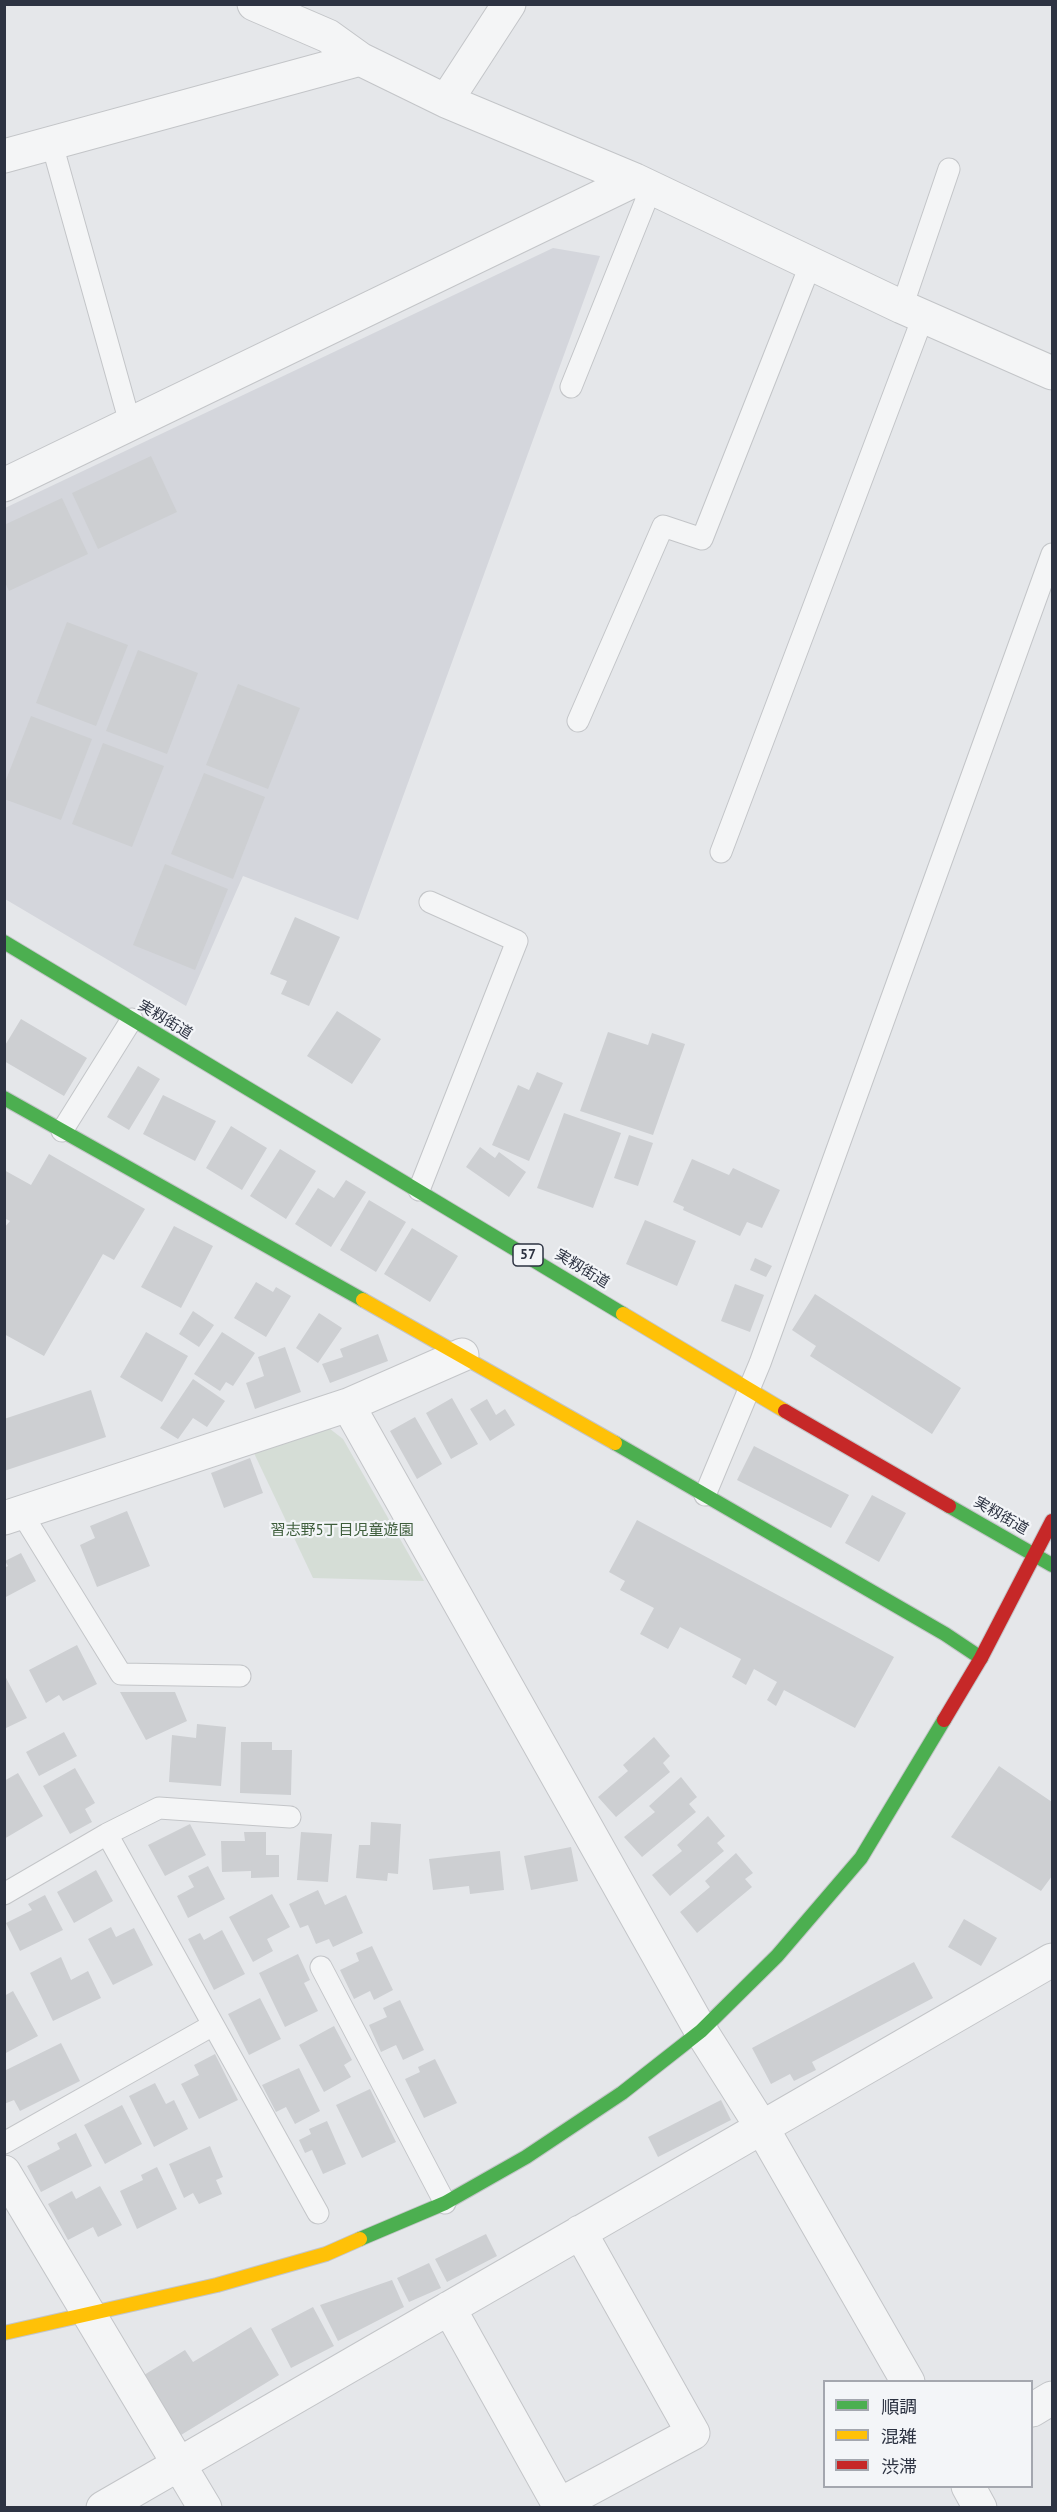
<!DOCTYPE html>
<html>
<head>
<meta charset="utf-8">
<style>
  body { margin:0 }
  #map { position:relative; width:1057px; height:2512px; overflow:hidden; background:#e5e7ea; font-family:"PT Sans","Noto Sans JP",sans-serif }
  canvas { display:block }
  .frame { position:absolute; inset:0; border:6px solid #2d3342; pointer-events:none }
  .legend { position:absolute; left:823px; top:2380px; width:210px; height:108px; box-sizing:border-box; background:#f3f5f8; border:2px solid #a4a7af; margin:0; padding:8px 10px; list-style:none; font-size:18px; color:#2d3342 }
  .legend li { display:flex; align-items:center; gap:12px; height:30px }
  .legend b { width:30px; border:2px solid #a4a7af }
</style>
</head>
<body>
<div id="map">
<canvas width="1057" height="2512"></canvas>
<div class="frame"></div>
<ul class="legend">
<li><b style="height:8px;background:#4caf50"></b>順調</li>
<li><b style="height:8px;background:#ffc107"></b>混雑</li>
<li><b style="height:8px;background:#c62828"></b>渋滞</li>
</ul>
</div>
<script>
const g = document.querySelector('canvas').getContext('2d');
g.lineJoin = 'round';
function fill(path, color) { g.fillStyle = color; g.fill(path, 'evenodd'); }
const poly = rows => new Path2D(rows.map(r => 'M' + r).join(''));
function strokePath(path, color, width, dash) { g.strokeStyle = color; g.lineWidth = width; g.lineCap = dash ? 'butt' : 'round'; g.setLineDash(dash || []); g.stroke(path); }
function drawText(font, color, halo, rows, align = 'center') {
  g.font = font + ' "PT Sans","Noto Sans JP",sans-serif'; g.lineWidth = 4.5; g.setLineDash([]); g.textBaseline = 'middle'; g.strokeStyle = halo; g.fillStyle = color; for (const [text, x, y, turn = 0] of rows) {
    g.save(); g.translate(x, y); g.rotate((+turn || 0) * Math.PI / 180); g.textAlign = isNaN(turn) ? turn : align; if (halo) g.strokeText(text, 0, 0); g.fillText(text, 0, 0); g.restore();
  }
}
fill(poly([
  [553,248,600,256,358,920,243,876,186,1006,5,899,5,508]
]), '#d4d6dc');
fill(poly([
  [325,1425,343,1439,424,1581,313,1578,253,1451]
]), '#d5ddd6');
fill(poly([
  [151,456,177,512,98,549,72,493],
  [62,498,88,554,9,591,4,580,4,525],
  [67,622,128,645,96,726,36,703],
  [138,650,198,673,167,754,106,731],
  [238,684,300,708,268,789,206,765],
  [31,716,92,739,61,820,4,799,4,785],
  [103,743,164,766,132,847,72,824],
  [204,773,265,797,233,879,171,854],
  [165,864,228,889,195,970,133,945],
  [295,917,340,937,309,1006,281,994,287,981,270,974],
  [337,1011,381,1039,352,1084,307,1056],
  [21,1019,87,1058,64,1096,4,1061,4,1047],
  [608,1032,648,1045,652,1033,685,1044,653,1135,580,1111],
  [138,1066,160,1079,129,1130,107,1117],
  [537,1072,563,1083,529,1161,492,1145,518,1085,529,1090],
  [163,1095,216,1121,195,1161,143,1134],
  [564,1113,621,1133,593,1208,537,1188],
  [231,1126,267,1148,242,1190,206,1168],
  [629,1135,653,1143,638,1186,614,1178],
  [480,1147,495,1158,499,1152,526,1172,509,1197,466,1167],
  [280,1149,316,1171,286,1219,250,1196],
  [49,1154,145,1209,114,1260,103,1254,44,1356,4,1334,4,1228,10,1221,4,1218,4,1170,31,1185],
  [692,1159,729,1175,733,1168,780,1190,762,1228,747,1222,740,1236,683,1210,684,1207,673,1202],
  [346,1180,366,1192,331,1247,295,1224,318,1188,334,1198],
  [369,1200,406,1222,376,1272,340,1250],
  [645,1220,696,1241,677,1286,626,1264],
  [174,1226,213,1246,181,1308,141,1287],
  [412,1228,458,1256,430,1302,384,1274],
  [755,1258,772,1266,766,1277,750,1270],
  [256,1282,273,1292,276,1287,291,1296,266,1337,234,1318],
  [735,1284,764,1295,750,1332,721,1321],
  [815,1294,961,1388,932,1434,810,1356,816,1346,792,1330],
  [193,1311,214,1325,199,1347,179,1334],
  [319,1313,342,1328,318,1363,296,1348],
  [146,1332,188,1356,162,1402,120,1377],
  [222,1332,255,1353,233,1386,226,1382,220,1391,194,1374],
  [378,1334,388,1361,330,1383,322,1364,343,1357,340,1349],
  [285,1347,301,1392,255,1409,246,1383,264,1376,258,1357],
  [193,1379,225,1401,207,1427,193,1418,178,1439,160,1428],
  [91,1390,106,1437,4,1471,4,1419],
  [452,1398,478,1444,451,1459,426,1413],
  [487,1399,496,1415,505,1409,515,1425,490,1441,470,1409],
  [415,1417,442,1464,417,1479,390,1431],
  [754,1446,849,1495,831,1528,737,1480],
  [250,1458,263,1493,224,1508,211,1473],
  [872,1495,906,1513,879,1562,845,1543],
  [127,1511,150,1566,97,1587,80,1545,95,1538,90,1526],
  [637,1520,894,1657,855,1728,784,1690,776,1706,767,1700,777,1682,754,1669,746,1685,732,1677,741,1659,680,1627,668,1649,640,1634,654,1608,620,1590,625,1581,609,1572],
  [21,1553,36,1581,4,1598,4,1568,8,1566,5,1561],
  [77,1645,97,1684,63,1701,59,1695,46,1703,29,1670],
  [4,1674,27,1718,4,1729],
  [120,1692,175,1692,187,1721,146,1740],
  [197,1724,226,1727,221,1786,169,1782,172,1735,196,1738],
  [64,1732,77,1756,39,1776,26,1752],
  [654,1737,670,1756,663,1763,670,1772,616,1817,598,1797,628,1771,623,1765],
  [241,1742,272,1742,272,1750,292,1750,291,1795,240,1793],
  [999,1766,1052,1802,1052,1876,1041,1891,951,1837],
  [75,1768,95,1803,85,1809,92,1822,70,1834,43,1786],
  [18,1773,43,1816,4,1839,4,1781],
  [681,1777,697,1797,689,1804,696,1812,642,1857,624,1837,655,1812,649,1806],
  [708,1816,725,1836,717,1843,724,1851,670,1896,652,1875,682,1851,677,1845],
  [371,1822,401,1824,398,1874,388,1873,387,1881,356,1878,359,1845,370,1845],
  [190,1824,206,1855,165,1876,148,1845],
  [244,1832,266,1832,266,1855,279,1855,279,1877,251,1878,251,1871,222,1872,221,1841,245,1841],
  [301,1832,332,1834,328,1882,297,1880],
  [571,1847,578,1881,531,1890,524,1856],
  [500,1851,504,1890,470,1894,469,1886,433,1890,429,1859],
  [736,1853,753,1873,745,1879,752,1887,697,1933,680,1912,710,1887,705,1881],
  [208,1866,225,1899,188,1918,177,1896,194,1887,188,1876],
  [96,1870,113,1901,74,1923,57,1892],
  [318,1890,325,1905,346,1895,363,1933,333,1947,329,1939,316,1944,308,1925,300,1928,289,1904],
  [272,1894,290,1927,267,1939,273,1951,253,1962,229,1917],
  [45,1895,63,1930,20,1951,6,1923,32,1910,28,1904],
  [964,1919,997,1938,981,1966,948,1947],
  [111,1927,116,1937,134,1928,153,1965,113,1985,88,1939],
  [222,1930,245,1974,214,1990,188,1939,200,1933,204,1940],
  [372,1946,393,1990,374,2000,370,1991,354,1999,340,1970,359,1961,356,1953],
  [298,1954,310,1980,304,1983,318,2011,285,2027,259,1973],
  [61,1957,71,1980,88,1971,101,1998,53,2021,30,1973],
  [914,1962,933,1998,812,2062,816,2070,794,2081,790,2074,771,2084,752,2048],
  [13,1991,38,2036,4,2054,4,1996],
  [260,1998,281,2039,249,2055,228,2014],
  [400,2000,424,2050,403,2060,396,2045,381,2052,369,2025,387,2017,383,2008],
  [334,2026,352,2060,344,2065,351,2077,324,2092,299,2045],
  [61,2043,80,2081,20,2111,14,2100,4,2104,4,2071],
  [215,2054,238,2100,199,2119,181,2084,199,2075,194,2065],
  [435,2059,457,2103,424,2118,405,2079,420,2072,418,2067],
  [299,2068,320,2111,295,2124,286,2107,276,2112,262,2085],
  [155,2083,166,2104,174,2100,188,2129,154,2147,129,2096],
  [370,2089,396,2142,362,2158,336,2105],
  [721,2100,731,2120,658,2157,648,2137],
  [122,2105,142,2144,105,2164,84,2125],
  [327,2121,346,2164,323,2174,312,2150,305,2153,299,2140,311,2134,309,2129],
  [76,2133,92,2166,41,2192,27,2166,60,2149,57,2143],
  [210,2146,223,2177,216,2180,222,2194,199,2204,193,2193,184,2198,169,2164],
  [157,2167,177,2209,137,2229,120,2191,143,2180,141,2175],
  [100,2186,122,2225,98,2237,93,2227,68,2240,48,2204,72,2191,76,2199],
  [486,2234,497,2256,447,2282,435,2259],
  [429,2263,441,2288,409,2302,397,2278],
  [392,2280,404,2307,338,2341,320,2305],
  [313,2307,334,2346,291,2368,271,2329],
  [251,2327,279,2375,181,2435,144,2375,185,2350,193,2362]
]), '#cdcfd2');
const lane = poly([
  [52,144,130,423],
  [902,307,949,169],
  [571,387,651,188],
  [578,721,663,526,702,539,811,263],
  [721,852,923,317],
  [62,1131,132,1019],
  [419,1190,517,941,430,902],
  [705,1495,760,1363,1052,554],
  [21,1512,121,1674,240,1676],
  [107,1834,318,2213],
  [4,1894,107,1834,159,1808,290,1817],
  [321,1967,445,2203],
  [4,2143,213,2025]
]);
const street = poly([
  [254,4,328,36,360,59,446,101,635,180,902,307,1052,373],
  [446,101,509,4],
  [4,156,360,59],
  [4,485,635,180],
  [348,1405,701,2031,761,2126,908,2382],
  [4,1518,348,1405,462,1355],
  [4,2172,205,2508],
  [449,2308,559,2505,693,2433,580,2232],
  [1032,2410,1052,2398],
  [968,2486,980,2508],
  [103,2508,1052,1960]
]);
const fast = poly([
  [4,942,623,1314],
  [4,1098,363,1300],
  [615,1443,945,1634,981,1658],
  [949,1506,1052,1565],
  [360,2239,445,2203,526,2157,622,2093,701,2031,777,1956,861,1858,944,1720]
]);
const slow = poly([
  [363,1300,615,1443],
  [623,1314,785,1411],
  [4,2333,217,2285,326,2254,360,2239]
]);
const jam = poly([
  [785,1411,949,1506],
  [944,1720,981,1658,1052,1521]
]);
strokePath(lane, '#c3c5c8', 23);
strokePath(street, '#c3c5c8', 35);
strokePath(fast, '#c3c5c8', 16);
strokePath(slow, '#c3c5c8', 16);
strokePath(jam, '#c3c5c8', 16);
strokePath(lane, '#f4f5f6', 21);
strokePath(street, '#f4f5f6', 33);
strokePath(fast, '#4caf50', 14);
strokePath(slow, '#ffc107', 14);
strokePath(jam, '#c62828', 14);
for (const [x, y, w] of [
  [528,1255,30]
]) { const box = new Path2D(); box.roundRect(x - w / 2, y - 11, w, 22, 4.5); g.fillStyle = '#f3f5f8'; g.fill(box); strokePath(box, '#2d3342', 1.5); }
drawText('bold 14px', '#2d3342', null, [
  ["57",528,1255]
]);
drawText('15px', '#2d3342', '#f3f5f8', [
  ["実籾街道",165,1020,31],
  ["実籾街道",582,1269,31],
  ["実籾街道",1001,1516,30]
]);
drawText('15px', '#3e5d3b', '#f3f5f8', [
  ["習志野5丁目児童遊園",342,1531]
]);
</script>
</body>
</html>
